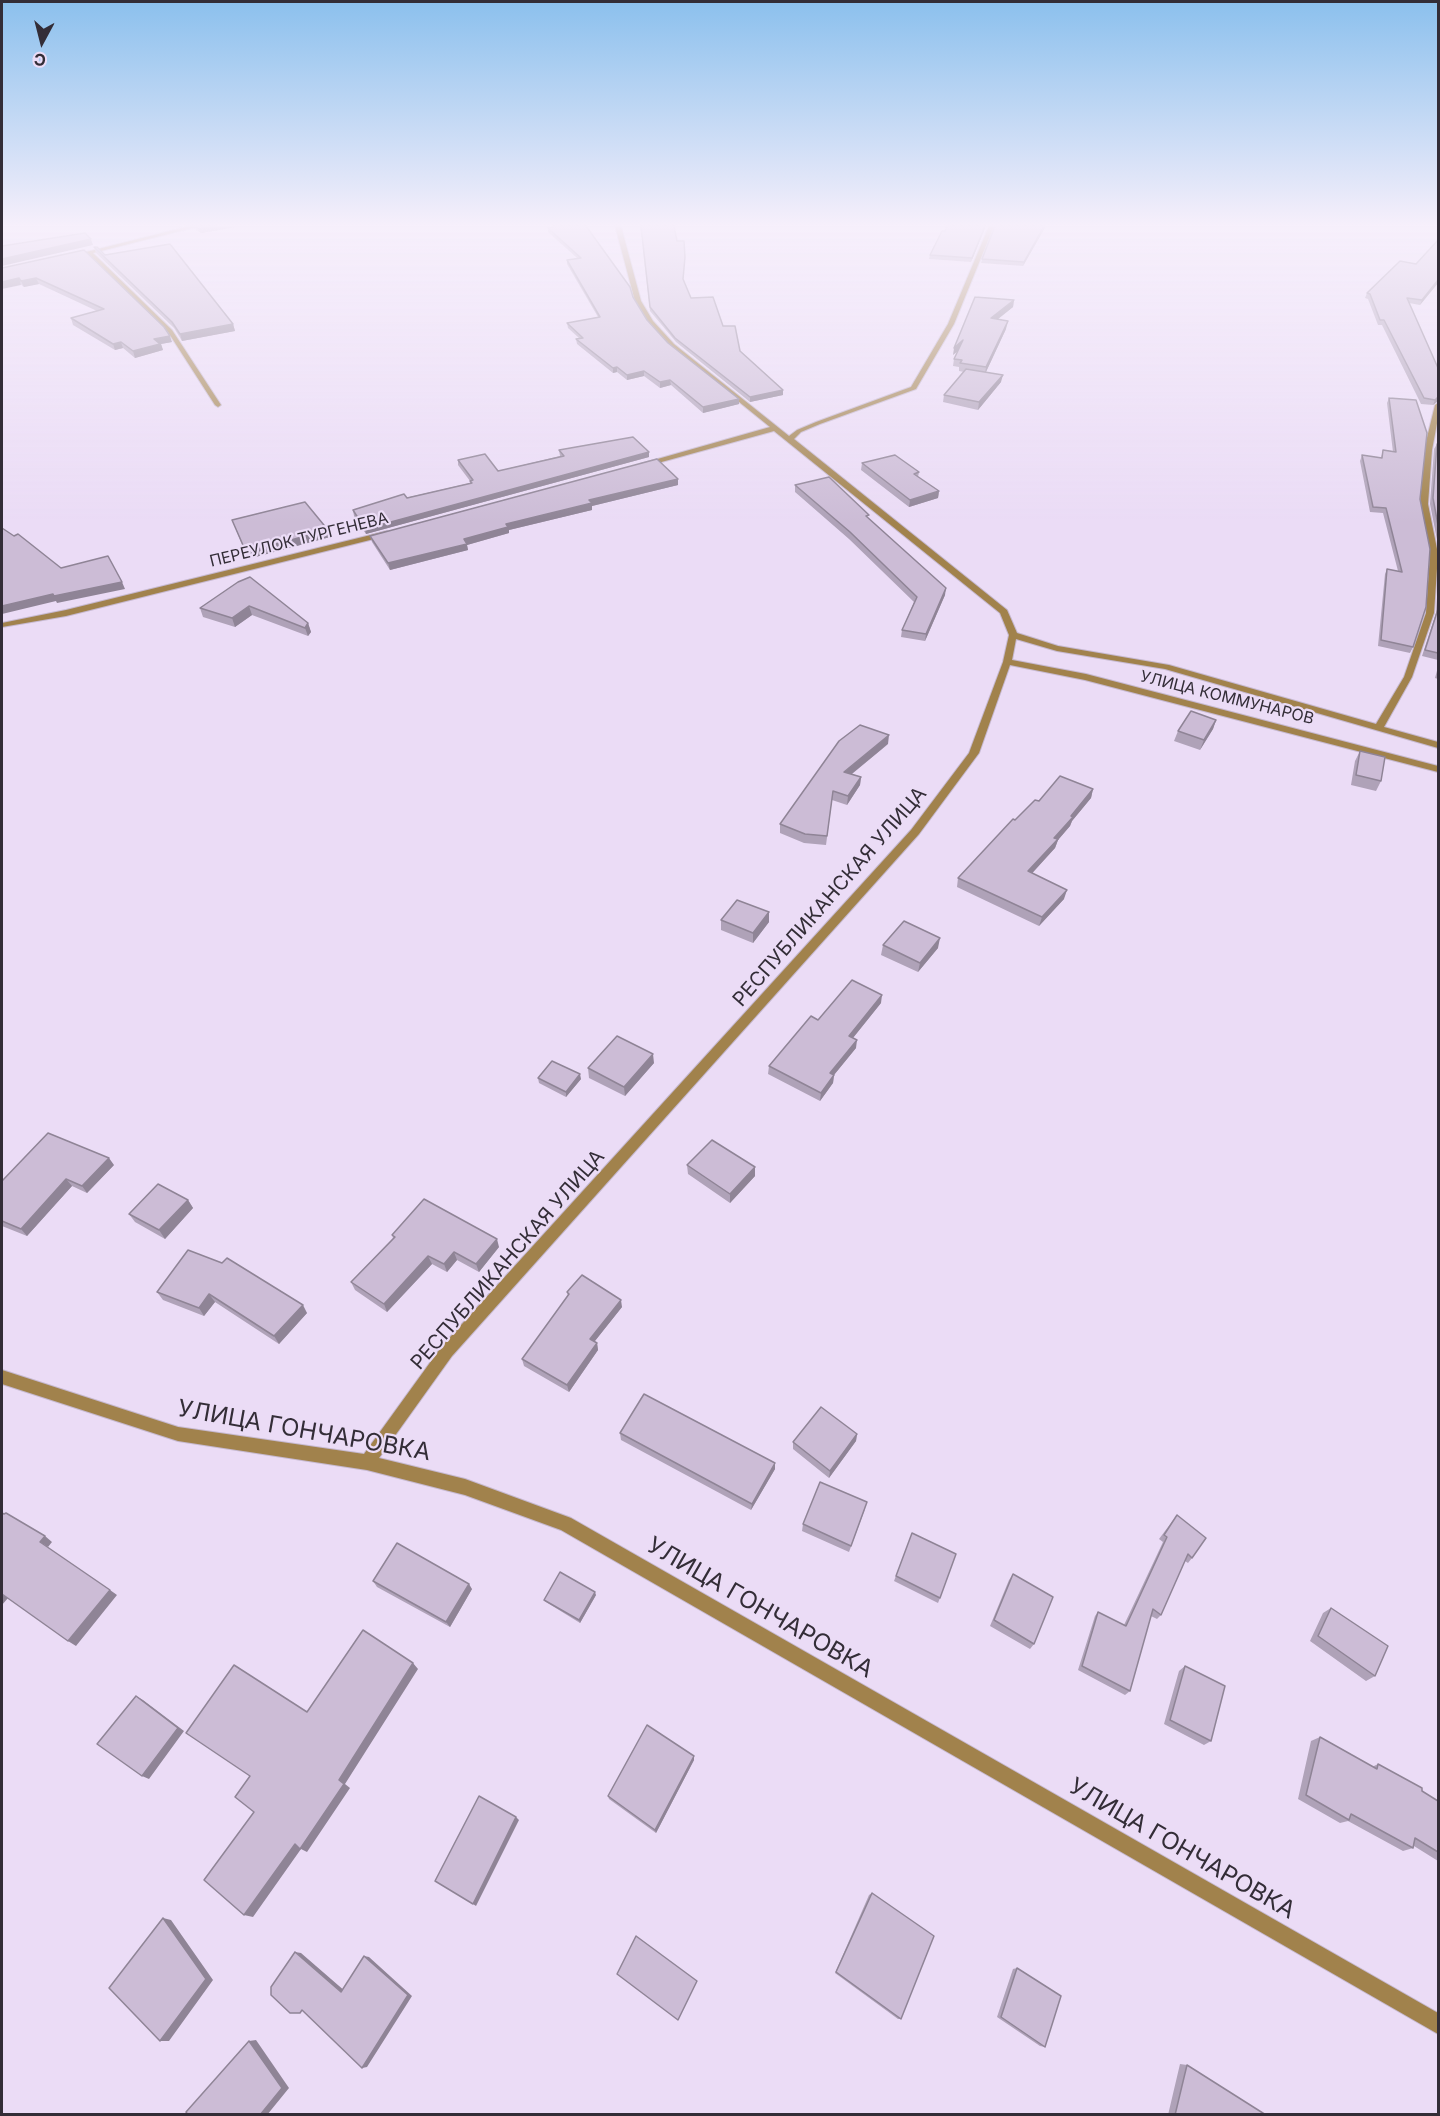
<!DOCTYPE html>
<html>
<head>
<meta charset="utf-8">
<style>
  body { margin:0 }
  #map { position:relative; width:1440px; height:2116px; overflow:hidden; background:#ebdcf6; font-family:Inter,sans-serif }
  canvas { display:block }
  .frame { position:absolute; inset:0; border:3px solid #332d37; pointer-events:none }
  .north { position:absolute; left:12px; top:12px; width:60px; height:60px; -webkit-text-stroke:4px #ebdcf6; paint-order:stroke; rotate:187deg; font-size:16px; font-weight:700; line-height:24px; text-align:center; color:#332d37 }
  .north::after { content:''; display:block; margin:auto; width:21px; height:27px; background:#332d37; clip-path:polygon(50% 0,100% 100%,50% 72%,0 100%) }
</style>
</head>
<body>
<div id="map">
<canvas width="1440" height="2116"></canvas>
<div class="frame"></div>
<div class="north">С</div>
</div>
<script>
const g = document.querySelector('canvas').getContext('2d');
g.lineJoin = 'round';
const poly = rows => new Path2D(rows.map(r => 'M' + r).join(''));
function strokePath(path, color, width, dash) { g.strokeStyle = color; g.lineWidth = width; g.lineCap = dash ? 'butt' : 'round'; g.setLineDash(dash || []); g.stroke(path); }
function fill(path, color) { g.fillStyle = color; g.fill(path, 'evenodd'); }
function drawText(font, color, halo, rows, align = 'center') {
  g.font = font + ' Inter,sans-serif'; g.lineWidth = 4.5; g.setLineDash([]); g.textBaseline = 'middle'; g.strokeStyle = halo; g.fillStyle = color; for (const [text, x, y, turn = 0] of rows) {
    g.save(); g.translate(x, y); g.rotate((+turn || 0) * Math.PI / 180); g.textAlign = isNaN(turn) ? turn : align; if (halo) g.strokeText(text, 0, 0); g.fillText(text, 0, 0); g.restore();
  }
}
const street = poly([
  [190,226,200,226,93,253,172,330,221,405,218,407,215,405,168,332,88,254,82,253,190,226],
  [615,226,621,226,641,301,653,321,674,344,789,436,797,430,816,422,911,387,948,324,989,226,994,226,954,324,916,389,820,424,801,432,794,439,1007,610,1017,633,1058,646,1169,665,1376,724,1404,677,1426,613,1430,554,1420,504,1424,450,1435,405,1438,403,1438,418,1432,450,1428,504,1438,554,1434,613,1412,677,1384,727,1438,742,1438,748,1165,669,1057,651,1016,639,1012,660,1086,674,1438,766,1438,772,1085,680,1010,665,979,753,919,834,452,1356,379,1458,465,1479,571,1518,1438,2013,1438,2034,561,1530,465,1495,367,1470,178,1441,2,1384,2,1370,178,1427,364,1454,442,1346,911,830,969,753,1003,662,1009,635,1000,613,774,431,647,466,640,464,770,427,670,346,649,323,635,301,615,226],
  [387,531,391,533,390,535,66,616,2,627,2,623,66,610,387,531]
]);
strokePath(street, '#c6b9d0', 2);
fill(street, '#a1824c');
fill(poly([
  [194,226,241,226,201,233,195,229],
  [552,226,586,226,647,320,668,343,739,399,739,404,703,413,671,385,660,388,644,376,627,380,617,372,613,373,577,344,576,339,579,338,568,328,567,323,598,317,567,264,567,260,577,258,548,232,548,228,553,227],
  [640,226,674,226,677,241,685,261,683,280,691,298,723,326,740,351,783,390,783,395,750,402,676,342,650,311,641,232],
  [986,226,971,262,929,259,930,255,945,231],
  [995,226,1046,226,1023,266,981,263,982,259],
  [94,247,105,255,233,324,235,331,182,341,174,328,96,253],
  [84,250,172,342,161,344,163,350,135,358,123,348,115,350,73,325,71,318,97,311,39,284,24,287,2,268],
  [1438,283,1420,305,1409,303,1438,368,1438,401,1433,405,1421,404,1382,325,1378,325,1368,299,1365,298,1367,293],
  [1014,300,1013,307,997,320,1006,329,986,372,1001,382,978,410,943,402,944,395,964,372,959,371,959,367,953,366,954,359,958,351,953,355],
  [1389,398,1420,499,1413,647,1410,653,1378,646,1385,574,1387,569,1398,571,1383,513,1370,512,1360,461,1362,455,1381,458,1383,450,1393,452,1387,403],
  [1437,444,1438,444,1438,545,1430,504,1434,449],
  [559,450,649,457,366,534,354,516,353,510,470,483,470,481,458,465,458,460,498,471,560,456],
  [862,463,919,472,918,477,939,491,938,498,909,507,861,470],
  [678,479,678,485,592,506,592,510,509,530,509,533,467,545,468,550,390,570,372,542,370,536],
  [795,485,869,519,945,595,925,641,901,637,902,630,914,602,849,539,795,492],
  [232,520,328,530,330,537,248,559],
  [1438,580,1438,660,1422,656,1436,613],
  [238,582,308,623,311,632,308,636,252,615,235,627,203,617,200,608],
  [1438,667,1438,679,1435,678],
  [1216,720,1213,729,1200,750,1174,741,1178,731],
  [888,744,852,774,861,777,860,785,847,805,832,800,826,845,804,843,780,833,780,824],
  [1360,751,1381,781,1376,791,1351,785,1355,761],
  [1093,789,1091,798,1072,821,1070,826,1058,840,1055,848,1032,873,1064,899,1039,926,957,887,958,878,1015,820,1039,801],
  [769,912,769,922,753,943,721,930,721,920],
  [883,945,938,948,918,972,881,955],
  [881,1003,853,1038,856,1048,834,1075,833,1083,820,1101,768,1074,769,1066,818,1020],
  [654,1063,625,1096,589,1078,588,1068],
  [538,1078,581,1079,566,1097,539,1083],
  [114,1165,87,1193,72,1186,27,1236,2,1226,2,1181],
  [687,1165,755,1176,730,1203,688,1174],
  [188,1200,193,1208,165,1239,135,1222,129,1214],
  [392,1235,499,1247,479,1272,457,1260,447,1272,432,1264,387,1312,355,1290,351,1282,393,1238],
  [222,1263,307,1313,279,1344,215,1302,204,1316,163,1300,157,1292],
  [567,1292,622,1307,594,1342,597,1343,598,1350,569,1392,524,1366,522,1359,568,1296],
  [620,1433,775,1469,751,1510,621,1440],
  [857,1434,856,1441,829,1478,793,1449,793,1442],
  [865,1509,849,1552,802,1531,803,1524],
  [1177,1515,1192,1558,1188,1563,1185,1561,1161,1615,1157,1619,1151,1616,1130,1691,1125,1695,1078,1670,1095,1616,1098,1612,1124,1625,1163,1542,1159,1539],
  [912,1533,940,1598,938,1603,894,1581],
  [1013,1574,1034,1644,1030,1649,990,1626,1009,1580],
  [373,1581,472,1589,450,1627,377,1587],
  [596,1595,580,1623,546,1602,544,1600],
  [1331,1608,1375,1676,1366,1681,1310,1641,1323,1613],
  [1185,1666,1211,1741,1204,1745,1164,1724,1179,1671],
  [1320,1737,1372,1767,1378,1764,1438,1801,1438,1861,1414,1846,1413,1848,1403,1851,1348,1821,1340,1823,1298,1799,1311,1741],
  [694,1756,694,1760,656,1833,609,1799,608,1796],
  [872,1893,901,2019,898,2019,835,1973,869,1895],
  [1017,1968,1045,2047,1040,2046,997,2017,1013,1969],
  [1180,2064,1187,2065,1266,2115,1168,2115]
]), '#afa2b8');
fill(poly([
  [216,226,241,226,201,233,199,229],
  [985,226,986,226,971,262,972,258],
  [1044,226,1046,226,1023,266,1024,262],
  [91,239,93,245,2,266,2,259],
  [19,278,21,285,2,289,2,282],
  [36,278,39,284,24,287,21,281],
  [1438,280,1438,283,1420,305,1422,300],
  [1014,300,1013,307,989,326,991,318],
  [1008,321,1006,329,985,374,986,367],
  [233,324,235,331,182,341,180,334],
  [170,336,172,342,161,344,163,350,135,358,133,351,154,339],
  [963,340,962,348,953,355,954,348],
  [121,342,123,348,115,350,113,344],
  [617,367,617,372,613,373,613,368],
  [644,371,644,376,627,380,627,375],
  [1003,375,1001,382,978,410,979,402],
  [670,380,671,385,660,388,660,382],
  [783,390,783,395,750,402,750,397],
  [1438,397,1438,401,1433,405,1435,400],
  [739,399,739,404,703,413,703,407],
  [649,452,649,457,366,534,365,529],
  [678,479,678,485,592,506,592,510,509,530,509,533,467,545,468,550,390,570,388,563,506,524,589,500],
  [939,491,938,498,909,507,910,500],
  [328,530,330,537,248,559,246,552],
  [122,582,125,589,57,603,56,601,2,614,2,606,53,594],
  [946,588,945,595,925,641,926,634],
  [249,606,252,615,235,627,232,618],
  [308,623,311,632,308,636,305,628],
  [1216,720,1213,729,1200,750,1204,740],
  [889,735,888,744,843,781,844,772],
  [861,777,860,785,847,805,848,796],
  [1093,789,1091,798,1072,821,1070,826,1058,840,1055,848,1026,880,1028,871],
  [1067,890,1064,899,1039,926,1042,917],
  [769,912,769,922,753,943,753,933],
  [940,938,938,948,918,972,920,963],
  [882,995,881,1003,848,1044,849,1036],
  [857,1040,856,1048,829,1081,830,1073],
  [653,1054,654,1063,625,1096,624,1087],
  [580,1074,581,1079,566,1097,566,1092],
  [834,1075,833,1083,820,1101,821,1093],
  [109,1158,114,1165,87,1193,82,1186],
  [755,1167,755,1176,730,1203,730,1194],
  [66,1179,72,1186,27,1236,21,1229],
  [188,1200,193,1208,165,1239,159,1230],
  [497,1239,499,1247,479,1272,476,1264],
  [454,1252,457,1260,447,1272,444,1264],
  [428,1256,432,1264,387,1312,384,1304],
  [209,1294,215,1302,204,1316,199,1308],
  [621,1300,622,1307,591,1346,590,1339],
  [303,1305,307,1313,279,1344,274,1336],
  [597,1343,598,1350,569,1392,567,1385],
  [857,1434,856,1441,829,1478,830,1471],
  [775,1463,775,1469,751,1510,752,1504],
  [45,1536,52,1542,48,1547,40,1542],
  [469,1584,472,1589,450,1627,446,1622],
  [110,1590,117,1595,76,1646,68,1641],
  [595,1592,596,1595,580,1623,579,1620],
  [2,1594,8,1598,2,1605],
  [413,1663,418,1669,345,1784,350,1788,307,1852,301,1849,253,1917,244,1915,339,1780],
  [136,1696,143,1700,184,1731,149,1779,142,1776],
  [694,1756,694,1760,656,1833,655,1830],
  [516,1817,519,1820,476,1906,473,1904],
  [163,1918,171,1920,213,1980,169,2041,160,2041],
  [295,1952,301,1953,346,1992,341,1992],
  [364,1956,369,1957,412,1996,367,2067,362,2068],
  [256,2040,289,2088,267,2115,260,2115,249,2041]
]), '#8f8496');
const building = poly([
  [195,226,216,226,199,229,195,226],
  [556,226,586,226,630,287,633,297,647,320,668,343,739,399,703,407,670,380,660,382,644,371,627,375,617,367,613,368,576,339,583,338,567,323,600,317,567,260,581,258,548,228,556,226],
  [641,226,674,226,677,241,684,241,685,257,683,279,691,298,713,297,723,326,735,326,740,351,783,390,750,397,675,338,650,307,641,226],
  [947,226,985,226,972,258,930,255,942,231,945,231,947,226],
  [995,226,1044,226,1024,262,982,259,995,226],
  [85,233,91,239,2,259,2,246,85,233],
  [1438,240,1438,280,1422,300,1407,298,1438,368,1438,397,1435,400,1424,398,1384,320,1380,320,1370,294,1367,293,1400,261,1416,264,1438,240],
  [170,244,233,324,180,334,172,322,94,247,97,247,105,255,170,244],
  [84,250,164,327,170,336,154,339,160,344,133,351,121,342,113,344,71,318,104,309,36,278,21,281,19,278,2,282,2,268,84,250],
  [975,297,1014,300,991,318,1008,321,986,367,960,363,962,360,954,359,963,340,954,348,975,297],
  [966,369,1003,375,979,402,944,395,966,369],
  [1389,398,1416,400,1427,433,1420,499,1430,549,1426,607,1413,647,1381,640,1387,569,1402,572,1386,508,1373,507,1362,455,1382,458,1383,450,1396,452,1389,398],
  [633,437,649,452,365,529,353,510,404,494,407,498,472,483,470,481,473,480,458,460,485,454,498,471,564,456,559,450,633,437],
  [1437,444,1438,444,1438,525,1433,498,1437,444],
  [895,455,919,472,914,474,939,491,910,500,862,463,895,455],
  [657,459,678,479,589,500,592,503,506,524,508,527,464,539,467,544,388,563,370,536,657,459],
  [829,477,869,515,866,516,946,588,926,634,902,630,917,597,850,532,795,485,829,477],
  [305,502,328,530,246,552,232,520,305,502],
  [2,528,14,536,18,534,61,568,108,556,122,582,54,596,53,594,2,606,2,528],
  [250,577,308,623,305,628,249,606,232,618,200,608,238,582,250,577],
  [1438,609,1438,653,1425,650,1438,609],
  [1191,711,1216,720,1204,740,1178,731,1191,711],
  [860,725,889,735,844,772,861,777,848,796,833,791,827,836,805,834,780,824,839,741,860,725],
  [1360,751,1385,757,1381,781,1356,775,1360,751],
  [1060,776,1093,789,1071,816,1073,817,1054,838,1058,839,1028,871,1067,890,1042,917,958,878,1013,819,1015,820,1035,800,1039,801,1060,776],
  [737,900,769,912,753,933,721,920,737,900],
  [904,921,940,938,920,963,883,945,904,921],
  [852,980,882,995,849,1036,857,1040,830,1073,834,1075,821,1093,769,1066,811,1016,818,1020,852,980],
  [617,1036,653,1054,624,1087,588,1068,617,1036],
  [552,1061,580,1074,566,1092,538,1078,552,1061],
  [48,1133,109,1158,82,1186,66,1179,21,1229,2,1221,2,1181,48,1133],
  [712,1140,755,1167,730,1194,687,1165,712,1140],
  [158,1184,188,1200,159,1230,129,1214,158,1184],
  [424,1199,497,1239,476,1264,454,1252,444,1264,428,1256,384,1304,351,1282,395,1237,392,1235,424,1199],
  [188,1250,222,1263,227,1258,303,1305,274,1336,209,1294,199,1308,157,1292,188,1250],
  [582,1275,621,1300,590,1339,597,1343,567,1385,522,1359,569,1294,567,1292,582,1275],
  [644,1394,775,1463,752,1504,620,1433,644,1394],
  [821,1407,857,1434,830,1471,793,1442,821,1407],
  [820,1482,867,1502,851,1546,803,1524,820,1482],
  [2,1513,4,1514,6,1513,45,1536,40,1542,110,1590,68,1641,2,1594,2,1513],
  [1177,1515,1206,1538,1192,1558,1188,1554,1161,1615,1153,1609,1130,1691,1082,1666,1098,1612,1126,1626,1167,1537,1164,1535,1177,1515],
  [912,1533,956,1554,940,1598,896,1576,912,1533],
  [397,1543,469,1584,446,1622,373,1581,397,1543],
  [560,1572,595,1592,579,1620,544,1600,560,1572],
  [1013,1574,1053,1597,1034,1644,994,1620,1013,1574],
  [1331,1608,1388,1646,1375,1676,1318,1636,1331,1608],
  [363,1630,413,1663,339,1780,344,1784,300,1849,295,1844,244,1915,204,1880,254,1812,235,1797,250,1776,186,1733,234,1665,307,1712,363,1630],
  [1185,1666,1225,1686,1211,1741,1170,1720,1185,1666],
  [136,1696,178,1728,142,1776,97,1744,136,1696],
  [647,1725,694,1756,655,1830,608,1796,647,1725],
  [1320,1737,1377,1769,1378,1764,1422,1788,1422,1791,1438,1801,1438,1852,1415,1838,1413,1848,1351,1814,1349,1820,1306,1795,1320,1737],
  [479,1796,516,1817,473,1904,435,1881,479,1796],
  [872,1893,934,1936,901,2019,836,1972,872,1893],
  [163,1918,206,1979,160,2041,109,1988,163,1918],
  [636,1936,697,1981,678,2020,617,1974,636,1936],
  [295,1952,341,1992,364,1956,408,1995,362,2068,302,2010,300,2013,290,2013,271,1995,271,1987,295,1952],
  [1017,1968,1061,1996,1045,2047,1001,2017,1017,1968],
  [249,2041,282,2088,260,2115,188,2115,186,2112,249,2041],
  [1187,2065,1266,2115,1175,2115,1187,2065]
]);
fill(building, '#ccbcd6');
strokePath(building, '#8f8496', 1.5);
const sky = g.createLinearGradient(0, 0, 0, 523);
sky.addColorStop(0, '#8bc0ed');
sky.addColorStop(0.43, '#f6effb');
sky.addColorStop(1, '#f6effb00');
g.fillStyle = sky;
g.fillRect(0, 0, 1440, 523);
drawText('16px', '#332d37', '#ebdcf6', [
  ["ПЕРЕУЛОК ТУРГЕНЕВА",299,540,-14],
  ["УЛИЦА КОММУНАРОВ",1227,698,14]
]);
drawText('20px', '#332d37', '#ebdcf6', [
  ["РЕСПУБЛИКАНСКАЯ УЛИЦА",830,897,-49],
  ["РЕСПУБЛИКАНСКАЯ УЛИЦА",508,1260,-49]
]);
drawText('24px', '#332d37', '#ebdcf6', [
  ["УЛИЦА ГОНЧАРОВКА",304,1431,10],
  ["УЛИЦА ГОНЧАРОВКА",760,1608,30],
  ["УЛИЦА ГОНЧАРОВКА",1182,1849,30]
]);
</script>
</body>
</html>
